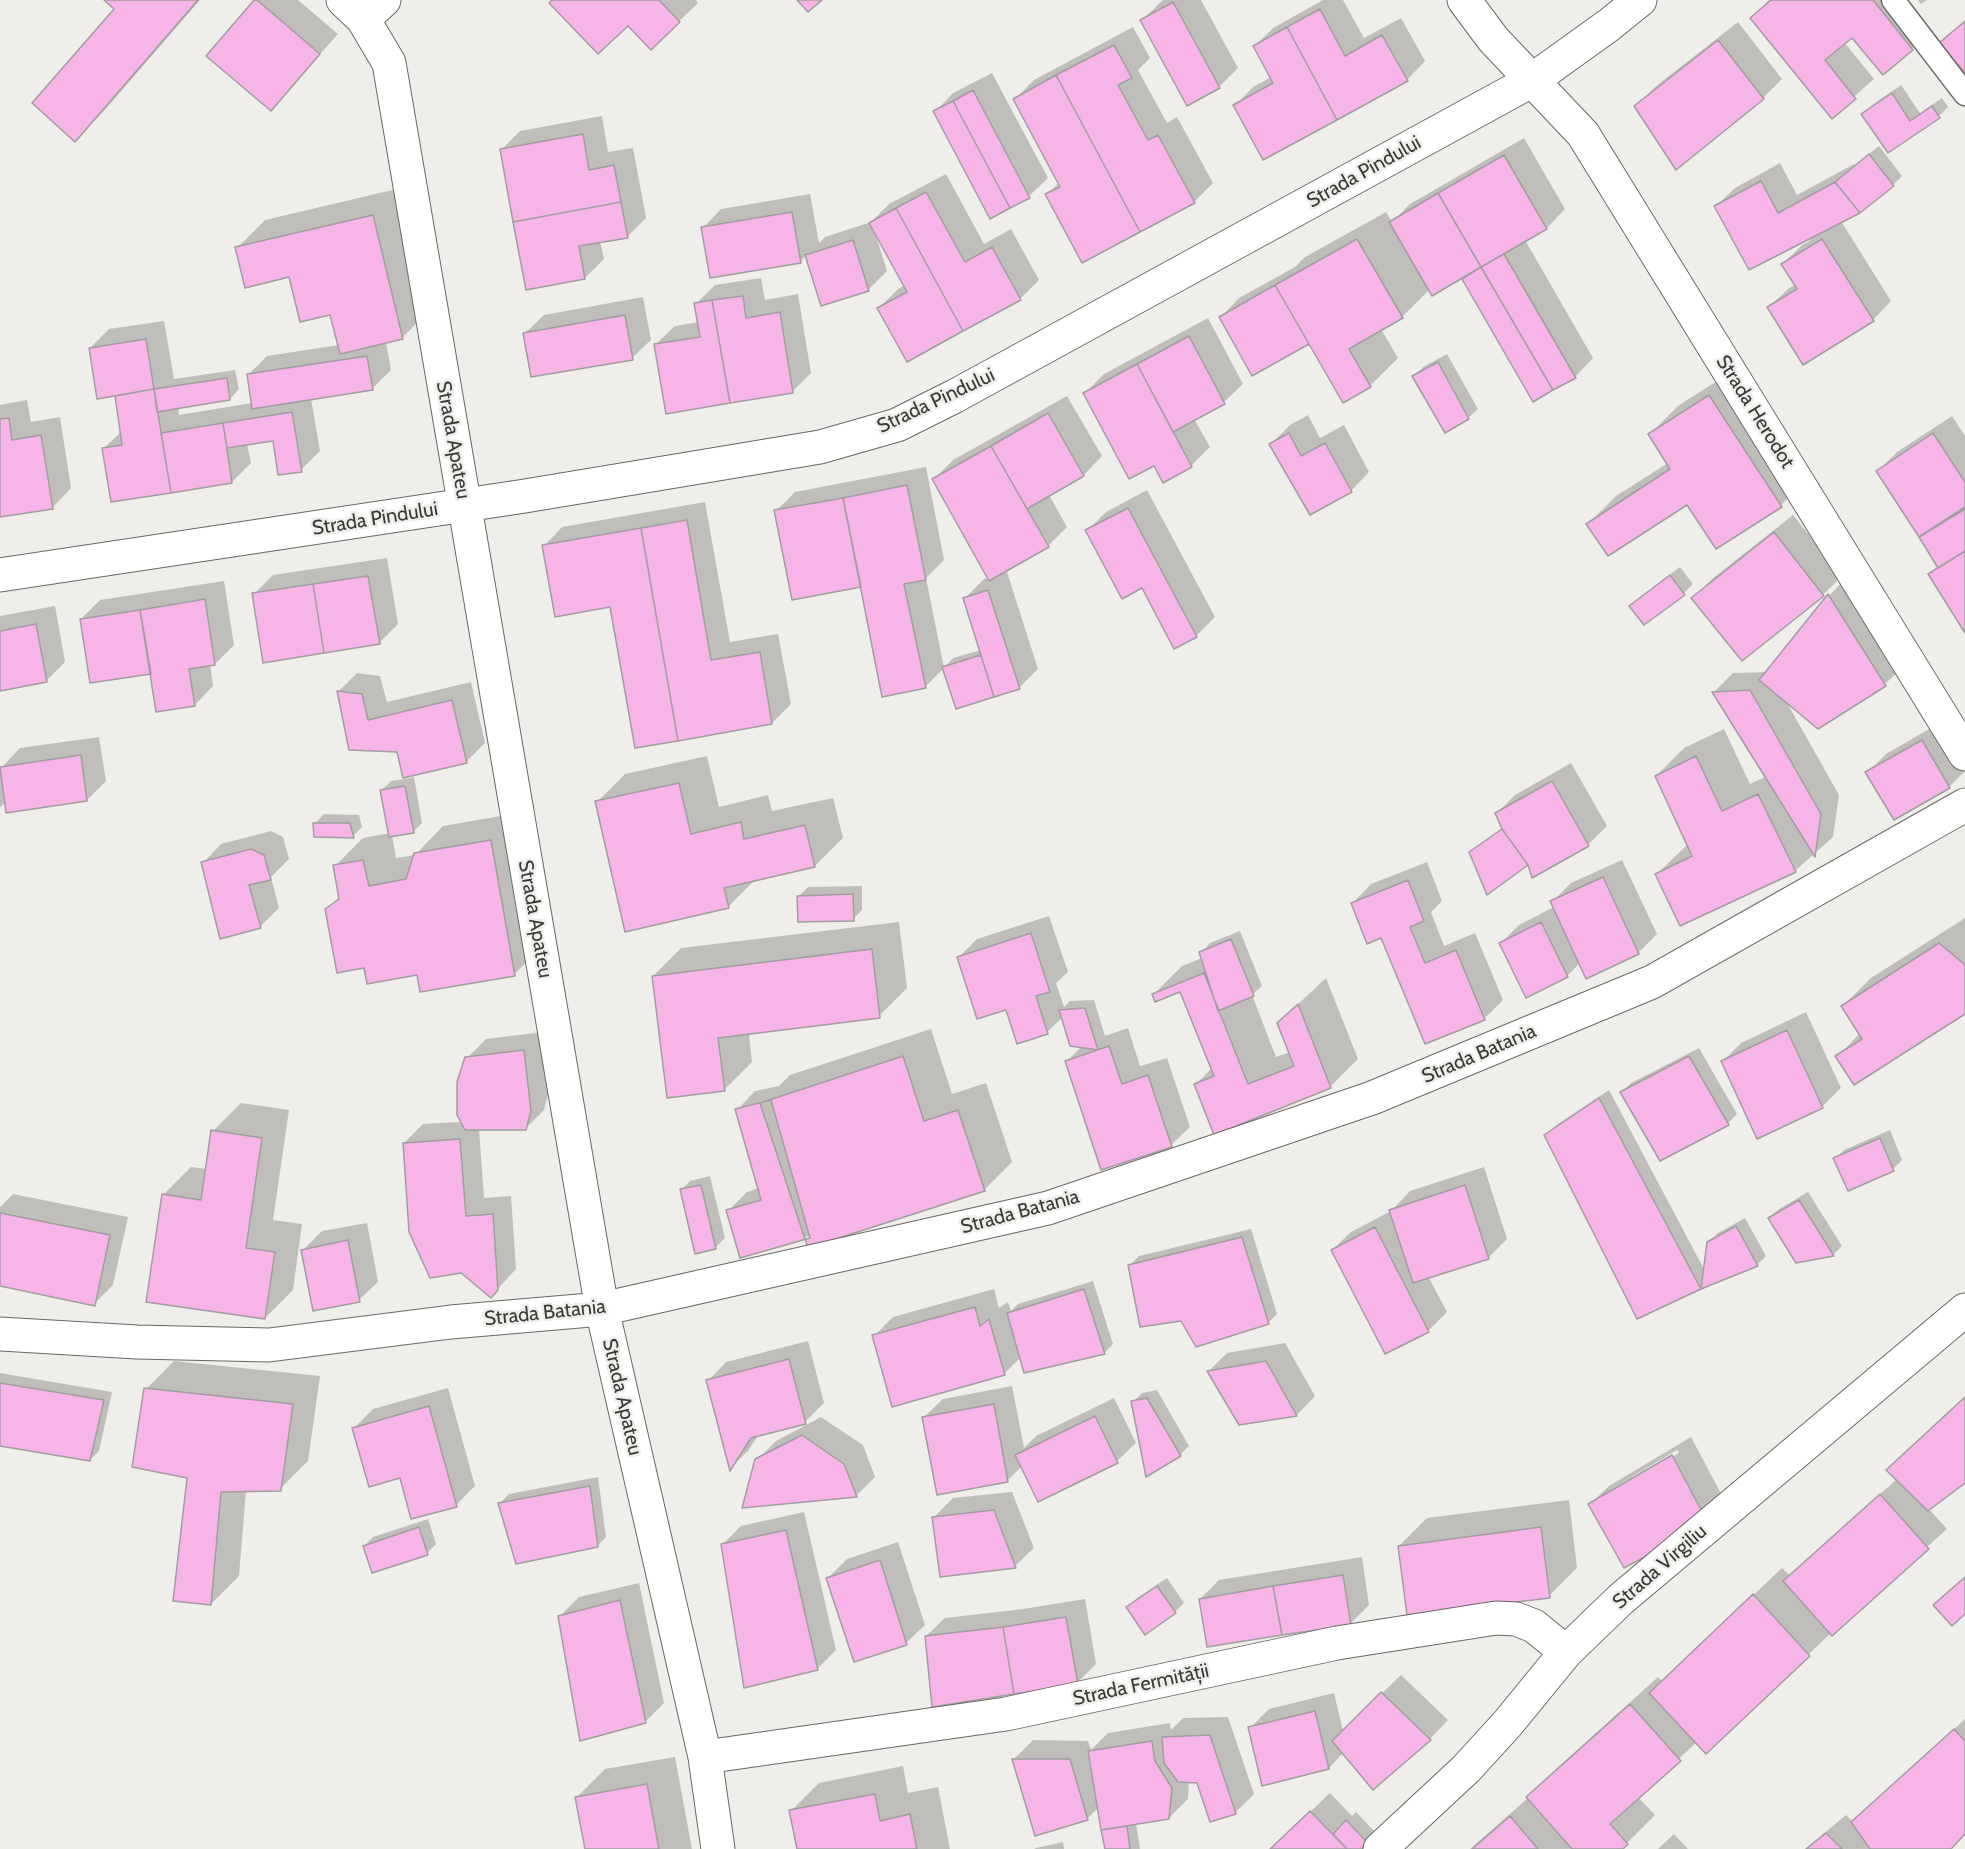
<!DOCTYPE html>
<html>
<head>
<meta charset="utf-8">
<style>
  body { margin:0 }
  canvas { display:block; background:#f0eeea }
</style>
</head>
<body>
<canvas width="1965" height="1849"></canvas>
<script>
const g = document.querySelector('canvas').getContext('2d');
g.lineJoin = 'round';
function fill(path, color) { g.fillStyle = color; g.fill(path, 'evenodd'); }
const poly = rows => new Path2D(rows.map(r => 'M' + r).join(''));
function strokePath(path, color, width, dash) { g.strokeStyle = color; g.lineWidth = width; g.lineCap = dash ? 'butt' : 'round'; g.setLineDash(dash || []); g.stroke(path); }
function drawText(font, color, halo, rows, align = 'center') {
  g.font = font + ' Cabin,sans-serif'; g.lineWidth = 5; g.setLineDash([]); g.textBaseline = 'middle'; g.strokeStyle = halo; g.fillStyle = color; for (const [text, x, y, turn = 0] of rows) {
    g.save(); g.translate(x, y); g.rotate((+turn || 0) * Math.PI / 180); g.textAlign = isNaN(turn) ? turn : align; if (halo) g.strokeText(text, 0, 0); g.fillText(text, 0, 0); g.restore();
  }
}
fill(poly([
  [107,0,200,0,103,112,75,140,117,9],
  [256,0,298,0,338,34,271,109],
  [554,0,696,0,698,3,651,48,628,24],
  [1163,0,1201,0,1238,68,1219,87,1188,104,1142,20],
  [1323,0,1343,0,1364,38,1401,18,1425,61,1407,80,1235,106,1253,87,1271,77,1254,47,1273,28],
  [1769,0,1907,0,1931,30,1912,49,1883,72,1853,36,1844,42,1874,79,1832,116,1752,18],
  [1918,0,1927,0,1921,4],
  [1738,22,1782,79,1763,98,1677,168,1636,106,1655,87],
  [1133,27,1150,58,1138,70,1167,123,1177,117,1213,183,1194,202,1047,194,1060,182,1015,99,1034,80],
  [992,73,1048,178,1029,196,935,112,953,93],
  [1901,85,1920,113,1942,98,1948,107,1939,116,1888,151,1863,114,1872,105],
  [602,116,608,152,633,148,646,218,627,237,600,241,604,259,585,278,501,150,520,131],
  [1524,138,1565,209,1547,228,1525,240,1593,358,1575,377,1534,400,1462,277,1430,289,1402,317,1381,329,1398,358,1370,386,1309,342,1253,373,1221,317,1239,298,1295,267,1305,257,1386,212,1392,222,1410,204],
  [1879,146,1902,176,1893,185,1841,221,1891,301,1873,320,1769,307,1788,289,1796,284,1783,264,1802,245,1811,240,1810,237,1716,206,1735,188,1780,163,1797,195,1854,164,1855,165],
  [946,174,984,244,1011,229,1039,280,1020,299,879,308,898,289,905,285,877,236,876,236,887,271,868,290,806,255,800,262,703,228,721,209,810,194,819,243,825,237,871,222,889,204],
  [401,188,430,310,402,338,386,342,391,370,372,389,311,398,320,451,301,470,274,439,247,444,251,463,232,482,104,448,122,431,116,394,90,348,109,329,164,321,174,379,235,370,239,389,230,399,178,407,179,415,252,403,248,375,267,356,339,345,331,313,291,276,237,248,265,220],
  [761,278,765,300,798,294,811,373,792,392,656,344,675,326,699,322,696,304,715,285],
  [643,297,651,340,632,358,525,333,544,315],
  [1208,318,1243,384,1224,402,1194,419,1210,447,1191,466,1164,481,1155,464,1085,393,1104,374],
  [1447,354,1478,409,1468,418,1414,376,1423,367],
  [1737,368,1809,477,1781,505,1687,503,1588,524,1616,496,1668,463,1650,434,1678,406],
  [1067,396,1102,456,1084,475,1049,495,1067,527,1048,546,999,575,1007,572,1038,669,1019,688,944,668,925,687,862,585,776,511,795,492,926,467,944,560,926,578,944,668,953,658,981,650,965,598,984,579,989,578,934,479,953,460],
  [27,400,31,422,60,417,71,488,53,507,0,516,0,405],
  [1308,415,1320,438,1344,425,1369,472,1351,491,1271,444,1290,425],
  [1952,416,1965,436,1965,631,1930,574,1938,566,1921,536,1878,471,1897,452],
  [1147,490,1215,617,1197,635,1175,647,1142,586,1087,531,1106,512],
  [705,502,730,642,778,634,791,704,772,723,612,605,544,546,562,527],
  [1793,515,1842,576,1823,595,1693,598,1712,579],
  [387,558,398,624,379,643,254,594,273,575],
  [1680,567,1693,584,1684,593,1631,606,1640,597],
  [1847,577,1904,666,1885,684,1818,727,1786,701,1839,795,1833,837,1795,871,1657,874,1688,844,1656,776,1684,748,1724,729,1750,784,1767,776,1714,692,1733,673,1768,672,1829,596],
  [224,581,234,645,215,664,210,664,213,686,195,705,81,619,100,600],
  [55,606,65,662,46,681,0,689,0,616],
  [357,673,380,676,387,702,471,682,485,743,466,762,405,776,406,779,414,777,422,823,413,832,392,835,396,858,415,855,443,826,518,813,542,946,514,975,418,974,365,967,327,909,340,896,335,866,363,838,390,833,382,790,391,781,405,779,399,751,338,692],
  [1941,722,1965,763,1965,771,1949,787,1867,773,1886,754],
  [99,737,106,781,87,800,6,801,0,808,0,765,1,768,20,748],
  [707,756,719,807,768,795,772,811,833,798,843,838,815,866,756,879,728,907,597,802,625,774],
  [1571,763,1607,826,1588,845,1533,876,1529,863,1471,853,1503,827,1497,813,1515,795],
  [324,814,359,815,362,827,353,836,315,823],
  [271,831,283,837,289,859,271,877,279,908,260,927,203,863,221,844],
  [1622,860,1657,934,1638,953,1580,963,1567,976,1500,944,1519,925,1554,907,1552,902,1571,883],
  [1427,862,1442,901,1431,912,1444,946,1475,933,1503,1000,1484,1019,1382,936,1353,903,1371,884],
  [862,886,862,910,853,919,799,896,808,887],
  [1049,916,1068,972,1056,983,1064,1007,1070,1001,1094,1000,1105,1036,1128,1028,1140,1066,1167,1058,1190,1127,1171,1145,1067,1061,1082,1046,1063,1017,1047,1032,1007,1008,958,958,977,939],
  [1965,918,1965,1012,1837,1057,1860,1033,1843,1006,1871,978],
  [899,922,907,988,879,1016,749,1033,752,1062,724,1090,653,976,681,948],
  [1240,931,1262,986,1252,995,1276,1057,1290,1052,1278,1023,1326,978,1358,1059,1330,1087,1196,1084,1212,1068,1180,990,1154,994,1182,966,1202,958,1201,953,1210,943],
  [1806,1012,1841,1088,1822,1107,1722,1062,1741,1043],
  [931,1029,952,1094,986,1083,1012,1162,984,1190,806,1237,728,1211,747,1192,759,1188,737,1110,755,1091,779,1086,790,1075],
  [543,1032,549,1091,544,1110,525,1129,479,1129,484,1198,511,1196,516,1269,491,1296,404,1143,423,1124,462,1122,467,1058,486,1039],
  [1699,1048,1737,1114,1728,1123,1622,1092,1631,1083],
  [1609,1090,1705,1271,1709,1242,1718,1233,1745,1218,1766,1256,1757,1265,1700,1288,1546,1135,1555,1126],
  [241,1103,289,1110,273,1220,302,1224,293,1290,265,1318,163,1195,191,1167,207,1169,213,1131],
  [1890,1130,1902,1160,1893,1169,1835,1159,1844,1150],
  [1484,1167,1507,1239,1488,1258,1428,1276,1447,1312,1428,1331,1332,1250,1351,1232,1391,1211,1410,1191],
  [710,1176,725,1238,716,1247,696,1252,681,1190,690,1181],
  [1808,1192,1842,1246,1833,1255,1770,1218,1779,1209],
  [13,1194,128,1217,113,1285,94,1304,0,1284,0,1207],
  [367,1223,378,1282,359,1300,303,1250,322,1231],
  [1251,1229,1277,1314,1268,1323,1182,1319,1130,1265,1139,1256],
  [1093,1281,1113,1344,1104,1353,1021,1357,1004,1374,874,1336,893,1317,994,1289,999,1308,1008,1302,1011,1311,1018,1304],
  [808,1341,824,1403,805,1422,759,1434,748,1451,730,1468,708,1381,726,1362],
  [1285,1343,1315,1396,1297,1415,1239,1423,1209,1371,1227,1353],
  [174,1361,320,1376,308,1461,280,1489,246,1490,239,1576,211,1604,188,1476,146,1389],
  [0,1373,112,1392,99,1451,90,1460,0,1444],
  [1012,1386,1024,1448,1036,1436,1114,1398,1136,1443,1117,1461,1022,1466,1008,1480,924,1417,943,1399],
  [448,1388,475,1486,456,1505,401,1476,354,1428,373,1409],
  [1157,1390,1189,1446,1180,1455,1147,1474,1133,1402,1142,1393],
  [1965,1397,1965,1481,1929,1509,1947,1529,1831,1633,1706,1752,1697,1742,1638,1797,1655,1815,1627,1843,1620,1849,1470,1849,1528,1798,1556,1769,1658,1677,1662,1681,1782,1568,1790,1576,1897,1479],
  [821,1417,863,1445,875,1477,856,1496,744,1506,757,1460,776,1441],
  [1691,1437,1726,1503,1708,1522,1590,1504,1609,1486],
  [1677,1450,1679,1453,1610,1493,1610,1490],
  [598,1477,606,1537,597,1546,500,1503,509,1494],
  [1012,1492,1034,1548,1015,1566,934,1517,953,1498],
  [1569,1500,1577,1568,1549,1596,1399,1546,1427,1518],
  [804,1512,836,1650,817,1669,722,1545,741,1526],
  [428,1519,436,1544,427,1553,364,1546,373,1537],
  [898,1542,925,1625,906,1643,828,1578,847,1559],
  [1362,1557,1369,1605,1350,1624,1200,1599,1219,1580],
  [1167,1578,1184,1603,1175,1612,1128,1607,1137,1598],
  [639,1583,664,1703,645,1722,560,1616,579,1597],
  [1085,1599,1096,1664,1077,1683,926,1636,945,1618,1023,1609],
  [1401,1675,1448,1720,1430,1739,1344,1752,1329,1768,1250,1728,1269,1709,1334,1693,1343,1731],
  [1228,1717,1254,1794,1235,1813,1198,1781,1189,1781,1188,1799,1169,1818,1136,1823,1140,1849,1106,1849,1099,1807,1087,1819,1036,1834,1014,1759,1033,1740,1088,1741,1091,1750,1108,1733,1170,1723,1171,1730,1183,1718],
  [1965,1719,1965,1833,1950,1849,1805,1849,1846,1815,1853,1822],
  [675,1757,692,1849,586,1849,577,1797,605,1769],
  [903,1766,908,1793,938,1787,950,1849,798,1849,791,1811,819,1783],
  [1330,1793,1352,1816,1356,1812,1376,1833,1362,1849,1271,1849],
  [1674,1834,1688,1849,1658,1849],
  [1063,1842,1064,1849,1034,1849,1036,1848]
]), '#0003');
const building = poly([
  [104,0,198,0,75,142,32,103,114,9,104,0],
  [254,0,257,0,320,54,271,111,206,56,254,0],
  [552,0,659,0,680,22,651,50,628,26,598,54,549,3,552,0],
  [797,0,822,0,808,12,797,0],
  [1771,0,1873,0,1913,50,1883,75,1852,38,1825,60,1856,99,1832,119,1750,18,1771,0],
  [1173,2,1220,88,1187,106,1140,20,1173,2],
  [1320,9,1345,56,1382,35,1408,81,1337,120,1287,27,1320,9],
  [1965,21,1965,73,1939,43,1965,21],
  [1287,27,1337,120,1263,160,1233,105,1273,83,1253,46,1287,27],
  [1718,40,1764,99,1676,170,1634,106,1718,40],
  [1114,45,1132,78,1118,85,1148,140,1158,135,1195,203,1140,232,1056,75,1114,45],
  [1056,75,1140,232,1082,263,1045,194,1060,187,1013,99,1056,75],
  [973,90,1030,198,1010,208,953,101,973,90],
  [1892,93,1910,121,1932,106,1940,118,1888,153,1861,114,1892,93],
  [953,101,1010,208,990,219,933,111,953,101],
  [583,134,589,170,614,165,621,202,513,222,500,149,583,134],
  [1869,154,1894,186,1860,213,1835,182,1869,154],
  [1504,155,1547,229,1481,267,1438,193,1504,155],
  [1761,181,1778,213,1835,182,1860,213,1749,270,1714,206,1761,181],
  [926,192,965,262,992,247,1021,300,963,331,896,208,926,192],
  [1438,193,1481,267,1432,296,1389,222,1438,193],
  [621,202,628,238,579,246,585,279,526,290,513,222,621,202],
  [896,208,963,331,907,362,877,308,907,292,869,223,896,208],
  [792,212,801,263,710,278,701,227,792,212],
  [373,215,403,339,340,354,330,315,300,322,289,277,245,288,235,247,373,215],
  [1357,239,1403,318,1349,349,1371,387,1343,403,1275,285,1357,239],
  [1822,239,1874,321,1803,365,1767,307,1797,289,1781,264,1822,239],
  [853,240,869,291,821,306,805,255,853,240],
  [1504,254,1576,378,1553,390,1481,267,1504,254],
  [1481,267,1553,390,1533,402,1462,279,1481,267],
  [1275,285,1309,344,1252,376,1219,317,1275,285],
  [743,296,746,318,780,312,793,393,730,403,712,300,743,296],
  [712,300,730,403,666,414,654,344,700,337,694,303,712,300],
  [625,315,633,360,531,377,523,333,625,315],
  [1189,336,1225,404,1173,432,1137,364,1189,336],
  [146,339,154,389,97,399,89,348,146,339],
  [367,356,373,390,252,409,247,374,367,356],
  [1438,362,1469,419,1445,433,1412,376,1438,362],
  [1137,364,1192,467,1163,483,1154,466,1129,479,1083,393,1137,364],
  [227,378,230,400,157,412,154,389,227,378],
  [154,389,171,493,111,502,102,448,122,445,115,396,154,389],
  [1709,395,1782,507,1716,549,1687,505,1608,556,1586,524,1670,469,1648,434,1709,395],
  [292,412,302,472,278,475,273,441,227,448,223,423,292,412],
  [1048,413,1084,476,1027,509,991,446,1048,413],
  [9,418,12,440,41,435,53,509,0,517,0,419,9,418],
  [223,423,232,483,171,493,161,433,223,423],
  [1289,433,1301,456,1325,443,1352,492,1310,515,1269,444,1289,433],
  [1933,433,1965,482,1965,507,1919,537,1876,471,1933,433],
  [991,446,1049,547,989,581,932,479,991,446],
  [907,485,926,580,904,584,926,688,882,697,843,498,907,485],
  [843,498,861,587,792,600,774,510,843,498],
  [1128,508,1197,637,1174,649,1142,588,1122,599,1085,530,1128,508],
  [1965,509,1965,551,1938,568,1919,537,1965,509],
  [687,520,711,660,760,652,772,724,678,741,641,528,687,520],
  [641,528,678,741,635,748,610,607,555,617,542,545,641,528],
  [1774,532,1824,596,1742,661,1691,598,1774,532],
  [1965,551,1965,633,1928,574,1965,551],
  [1670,575,1685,595,1644,625,1629,606,1670,575],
  [368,576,380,644,324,653,313,584,368,576],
  [313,584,324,653,263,663,252,593,313,584],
  [988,590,1020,689,994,697,963,598,988,590],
  [1828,594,1886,686,1818,729,1759,680,1828,594],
  [205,599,215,665,189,669,195,706,156,712,140,610,205,599],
  [140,610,151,674,90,683,80,619,140,610],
  [36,624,47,682,0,691,0,631,36,624],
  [981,655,994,697,956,709,942,667,981,655],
  [1750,690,1821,814,1815,857,1712,692,1750,690],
  [337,691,362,694,368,720,452,700,467,763,403,778,397,752,349,750,337,691],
  [1922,740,1950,788,1894,820,1865,772,1922,740],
  [81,755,87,801,6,813,0,767,81,755],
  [1696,756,1722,811,1758,794,1796,872,1680,926,1655,874,1692,856,1655,776,1696,756],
  [1552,781,1589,846,1532,878,1528,865,1502,829,1495,813,1552,781],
  [679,783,691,834,741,822,744,839,805,825,815,867,724,888,729,908,625,932,595,801,679,783],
  [405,786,414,833,389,837,380,790,405,786],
  [313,823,350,823,354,838,314,837,313,823],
  [1502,829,1528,865,1487,895,1469,852,1502,829],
  [491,840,515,976,420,992,417,975,367,984,364,968,337,973,325,909,339,899,333,865,363,860,369,886,406,879,414,853,491,840],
  [251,849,264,855,271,880,249,885,261,928,220,939,201,862,251,849],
  [1603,877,1639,954,1586,979,1550,901,1603,877],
  [1408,880,1424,921,1410,927,1425,963,1456,950,1485,1020,1425,1044,1381,938,1367,944,1351,903,1408,880],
  [853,894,854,921,798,922,797,896,853,894],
  [1541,922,1568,977,1526,998,1499,943,1541,922],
  [1031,933,1050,992,1036,996,1048,1034,1017,1044,1006,1010,977,1019,957,957,1031,933],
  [1231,939,1254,996,1218,1011,1199,952,1231,939],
  [1939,943,1965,965,1965,1014,1854,1085,1835,1056,1862,1039,1841,1006,1939,943],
  [872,949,880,1018,718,1038,725,1091,667,1098,652,976,872,949],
  [1204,973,1248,1084,1294,1066,1277,1023,1298,1004,1331,1088,1214,1135,1194,1084,1214,1076,1180,992,1155,1002,1152,994,1204,973],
  [1085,1008,1098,1050,1070,1046,1059,1010,1085,1008],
  [1787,1030,1823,1108,1757,1139,1721,1061,1787,1030],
  [1109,1046,1122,1084,1148,1075,1172,1147,1101,1170,1065,1061,1109,1046],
  [524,1050,531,1111,526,1130,465,1130,457,1115,457,1082,465,1057,524,1050],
  [903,1056,924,1121,958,1110,985,1191,808,1248,760,1103,903,1056],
  [1689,1056,1729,1125,1660,1161,1620,1092,1689,1056],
  [1599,1098,1701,1289,1637,1319,1544,1135,1599,1098],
  [771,1100,810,1238,740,1258,726,1210,761,1200,735,1109,771,1100],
  [211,1130,262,1138,246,1248,275,1252,265,1319,146,1302,162,1194,201,1200,211,1130],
  [1880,1138,1894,1171,1848,1191,1833,1158,1880,1138],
  [460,1139,466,1216,493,1214,498,1290,491,1298,461,1273,430,1278,409,1232,403,1143,460,1139],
  [701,1185,716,1249,695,1254,680,1189,701,1185],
  [1465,1185,1489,1259,1413,1283,1389,1210,1465,1185],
  [1799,1200,1834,1256,1796,1263,1768,1218,1799,1200],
  [0,1213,110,1235,95,1306,0,1286,0,1213],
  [1736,1226,1758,1266,1701,1289,1707,1242,1736,1226],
  [1375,1227,1429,1332,1385,1354,1331,1250,1375,1227],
  [1242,1237,1269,1324,1196,1347,1181,1321,1140,1327,1128,1265,1242,1237],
  [348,1240,360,1302,313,1311,301,1250,348,1240],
  [1084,1289,1105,1354,1024,1373,1007,1313,1084,1289],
  [975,1307,980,1326,989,1319,1005,1375,892,1407,872,1335,975,1307],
  [789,1359,806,1424,751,1438,730,1471,706,1380,789,1359],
  [1266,1361,1297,1416,1239,1425,1207,1371,1266,1361],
  [0,1383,104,1400,90,1461,0,1446,0,1383],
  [144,1388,293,1404,281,1491,221,1492,211,1605,173,1601,187,1478,132,1467,144,1388],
  [1965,1397,1965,1483,1928,1511,1886,1470,1965,1397],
  [1147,1398,1181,1456,1146,1477,1131,1401,1147,1398],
  [994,1404,1008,1482,937,1495,922,1417,994,1404],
  [429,1406,457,1507,411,1519,400,1478,369,1487,352,1428,429,1406],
  [1095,1416,1118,1463,1038,1502,1015,1455,1095,1416],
  [802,1435,844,1464,857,1497,742,1508,755,1459,802,1435],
  [1672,1455,1708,1523,1624,1568,1588,1504,1672,1455],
  [590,1486,598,1547,516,1564,498,1503,590,1486],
  [1880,1494,1929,1549,1832,1636,1783,1581,1880,1494],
  [994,1510,1016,1568,940,1577,932,1517,994,1510],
  [419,1527,428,1555,372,1573,363,1546,419,1527],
  [1541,1527,1550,1598,1407,1615,1398,1546,1541,1527],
  [786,1530,818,1670,744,1688,721,1544,786,1530],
  [880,1560,907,1645,854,1662,826,1578,880,1560],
  [1343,1575,1351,1625,1282,1635,1273,1586,1343,1575],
  [1965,1577,1965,1614,1952,1626,1933,1605,1965,1577],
  [1157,1586,1176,1613,1145,1635,1126,1607,1157,1586],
  [1273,1586,1282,1635,1207,1647,1199,1599,1273,1586],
  [1753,1594,1810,1656,1706,1754,1649,1693,1753,1594],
  [620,1600,646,1723,580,1741,558,1616,620,1600],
  [1066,1617,1078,1684,1014,1694,1003,1627,1066,1617],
  [1003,1627,1014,1694,932,1707,925,1636,1003,1627],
  [1381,1692,1431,1740,1373,1790,1332,1741,1381,1692],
  [1630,1704,1681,1761,1610,1824,1628,1844,1623,1849,1572,1849,1526,1797,1630,1704],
  [1315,1711,1329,1769,1262,1786,1248,1727,1315,1711],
  [1954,1729,1965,1741,1965,1834,1951,1849,1870,1849,1851,1822,1954,1729],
  [1210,1735,1236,1814,1210,1822,1197,1783,1178,1782,1164,1763,1162,1737,1210,1735],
  [1152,1741,1155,1761,1172,1788,1169,1819,1101,1830,1088,1751,1152,1741],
  [1012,1759,1070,1759,1088,1820,1035,1836,1012,1759],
  [647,1784,659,1849,585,1849,575,1797,647,1784],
  [875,1794,880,1821,910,1814,917,1849,797,1849,789,1810,875,1794],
  [1310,1811,1347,1849,1270,1849,1310,1811],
  [1510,1816,1538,1849,1472,1849,1510,1816],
  [1346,1820,1368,1843,1362,1849,1347,1849,1333,1834,1346,1820],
  [1127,1826,1130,1849,1105,1849,1101,1830,1127,1826],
  [1826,1833,1842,1849,1806,1849,1826,1833]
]);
fill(building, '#f6b4e7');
strokePath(building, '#a19da0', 1.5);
const lane = poly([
  [1893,0,1965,94]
]);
const street = poly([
  [343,0,363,19,389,63,602,1309,705,1757,718,1849],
  [1464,0,1493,39,1583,134,1965,754],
  [363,19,384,0],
  [0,575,525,496,820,447,897,425,955,396,1531,81,1609,25,1640,0],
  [0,1334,137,1342,269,1345,451,1322,602,1309,1048,1208,1372,1098,1652,982,1965,805],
  [705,1757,1006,1714,1337,1643,1496,1618,1516,1619,1534,1626,1566,1652],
  [1380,1849,1466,1769,1508,1723,1566,1652,1621,1599,1965,1310]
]);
strokePath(lane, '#696865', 25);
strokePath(street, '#696865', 35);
strokePath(lane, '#fff', 22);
strokePath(street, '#fff', 33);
drawText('20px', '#3a3938', '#f0eeea', [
  ["Strada Pindului",1364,172,-29],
  ["Strada Pindului",936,401,-25],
  ["Strada Herodot",1755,412,58],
  ["Strada Apateu",453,440,80],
  ["Strada Pindului",375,519,-9],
  ["Strada Apateu",535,919,80],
  ["Strada Batania",1479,1054,-23],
  ["Strada Batania",1020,1212,-15],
  ["Strada Batania",545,1313,-6],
  ["Strada Apateu",622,1397,77],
  ["Strada Virgiliu",1660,1567,-41],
  ["Strada Fermității",1141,1685,-12]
]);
</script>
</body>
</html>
